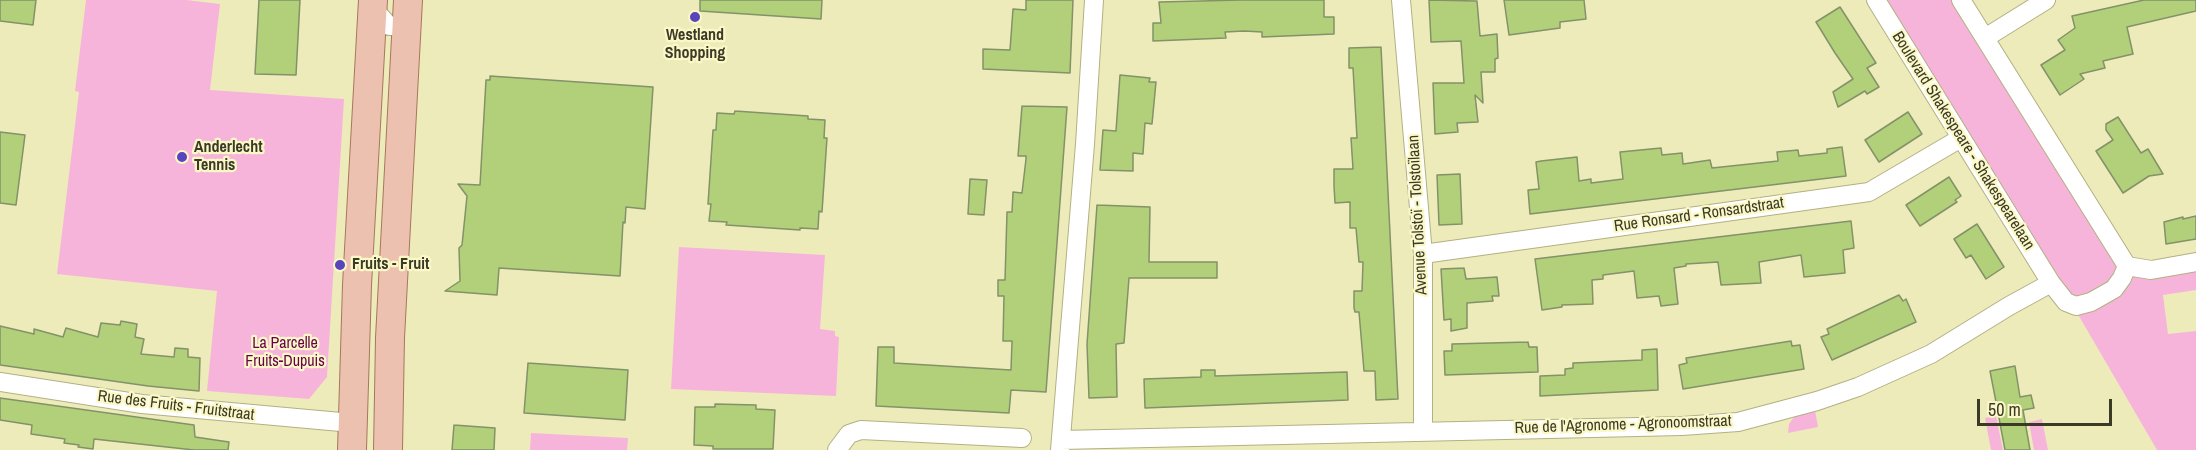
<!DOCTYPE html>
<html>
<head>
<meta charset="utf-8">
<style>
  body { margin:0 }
  #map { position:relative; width:2196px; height:450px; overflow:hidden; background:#eeebbb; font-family:"Archivo Narrow",sans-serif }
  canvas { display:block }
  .scale { position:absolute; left:1977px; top:399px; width:135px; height:27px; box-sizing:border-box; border:3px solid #3b3a27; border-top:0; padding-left:8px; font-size:18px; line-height:21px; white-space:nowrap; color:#3b3a27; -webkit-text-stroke:4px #fbf8c8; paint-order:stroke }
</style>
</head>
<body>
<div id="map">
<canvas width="2196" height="450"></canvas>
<div class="scale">50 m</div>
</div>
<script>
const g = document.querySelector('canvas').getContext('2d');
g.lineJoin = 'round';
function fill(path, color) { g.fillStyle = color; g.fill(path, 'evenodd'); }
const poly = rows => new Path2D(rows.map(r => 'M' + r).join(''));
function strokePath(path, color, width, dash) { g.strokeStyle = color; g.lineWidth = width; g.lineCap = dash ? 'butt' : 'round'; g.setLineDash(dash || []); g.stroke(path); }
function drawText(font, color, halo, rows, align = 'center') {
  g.font = font + ' "Archivo Narrow",sans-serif'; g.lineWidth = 4.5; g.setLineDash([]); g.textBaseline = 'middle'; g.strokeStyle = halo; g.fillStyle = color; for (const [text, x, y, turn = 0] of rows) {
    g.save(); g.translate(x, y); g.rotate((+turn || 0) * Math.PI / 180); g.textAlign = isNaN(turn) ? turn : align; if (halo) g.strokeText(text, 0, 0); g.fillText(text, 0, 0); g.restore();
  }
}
fill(poly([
  [86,0,186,0,220,4,210,90,344,99,327,377,309,399,207,391,217,291,57,274,79,92,75,91],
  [1883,0,1953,0,2113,254,2129,284,2134,275,2196,267,2196,290,2163,295,2168,334,2196,331,2196,450,2157,450,2062,287],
  [679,247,825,255,820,329,835,331,835,336,839,337,836,396,671,389],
  [1815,410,1818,427,1788,433,1789,424,1796,414],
  [1996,416,2003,450,1991,450,1985,418],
  [2042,419,2048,450,2034,450,2029,422],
  [531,433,628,438,627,450,530,450]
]), '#f7b4da');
const building = poly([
  [0,0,36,0,33,25,0,21,0,0],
  [259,0,300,0,296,75,255,74,259,0],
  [700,0,822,0,821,19,700,11,700,0],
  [1026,0,1073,0,1070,73,983,69,983,49,1010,50,1013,9,1026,10,1026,0],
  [1241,0,1324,0,1324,17,1334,17,1334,34,1262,37,1262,32,1244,31,1225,32,1226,38,1153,41,1153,23,1161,23,1159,2,1241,0],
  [1429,0,1477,1,1480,36,1497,34,1498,58,1495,59,1495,72,1481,72,1483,103,1475,95,1478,122,1457,123,1458,132,1435,134,1433,83,1464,83,1461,41,1431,42,1429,0],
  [1504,0,1584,0,1586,19,1560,22,1560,28,1509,35,1504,0],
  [2144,0,2196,0,2196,11,2127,27,2133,54,2103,61,2105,68,2080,74,2084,79,2060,95,2041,65,2065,50,2058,40,2075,28,2072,16,2144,0],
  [1840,7,1876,63,1867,68,1879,87,1867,94,1865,91,1838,107,1833,92,1853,79,1835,53,1816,22,1840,7],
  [1381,47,1398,399,1376,400,1375,371,1364,371,1359,312,1355,312,1354,308,1354,291,1362,291,1363,262,1359,262,1356,228,1350,228,1350,202,1335,203,1334,186,1334,169,1353,169,1351,138,1357,138,1353,68,1349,68,1349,48,1381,47],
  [1120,75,1150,78,1149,82,1156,82,1152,124,1145,123,1143,154,1133,153,1133,171,1100,170,1103,130,1116,131,1120,75],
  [490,76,653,87,645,209,626,207,625,223,623,222,620,276,499,268,497,295,445,291,460,281,459,248,462,245,467,196,458,184,480,185,486,80,490,80,490,76],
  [1022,106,1067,107,1046,392,1011,390,1009,413,876,406,878,347,894,347,894,363,1011,370,1012,341,1003,341,1004,296,998,296,998,280,1005,280,1007,212,1012,212,1013,192,1022,193,1026,159,1026,156,1018,156,1022,106],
  [735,111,808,116,808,119,825,120,824,138,827,138,822,212,819,211,818,229,800,228,800,230,726,225,727,222,709,221,711,204,708,204,713,130,716,130,717,113,734,114,735,111],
  [1908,112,1922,134,1879,162,1865,140,1908,112],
  [2118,117,2141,153,2148,149,2163,174,2149,176,2123,193,2096,151,2113,140,2106,130,2106,124,2118,117],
  [0,132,25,135,16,205,0,203,0,132],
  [1842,147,1846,176,1530,214,1528,190,1539,189,1536,162,1541,161,1577,157,1579,181,1591,179,1591,183,1623,179,1620,152,1661,148,1662,155,1682,153,1683,164,1710,160,1712,168,1778,161,1777,152,1798,150,1799,156,1827,153,1827,149,1842,147],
  [1460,174,1462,224,1439,225,1437,175,1460,174],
  [1949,177,1961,196,1955,200,1957,202,1920,226,1906,205,1949,177],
  [970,179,987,180,984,215,968,214,970,179],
  [1097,205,1150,207,1149,262,1217,262,1217,278,1129,278,1124,343,1116,344,1117,397,1089,398,1087,344,1097,205],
  [2196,216,2196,239,2166,244,2164,222,2183,217,2183,219,2196,216],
  [1851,221,1854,248,1843,250,1845,273,1804,277,1801,255,1759,262,1761,283,1721,285,1718,262,1686,264,1686,266,1674,268,1678,304,1661,306,1659,296,1637,298,1634,271,1603,275,1603,279,1592,280,1593,304,1562,305,1562,307,1542,310,1535,259,1851,221],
  [1977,224,2004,267,1986,279,1971,255,1966,258,1954,239,1977,224],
  [1464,268,1466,279,1497,277,1499,296,1492,296,1493,301,1467,303,1467,328,1451,331,1451,319,1444,320,1441,269,1464,268],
  [1899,295,1903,301,1906,299,1916,322,1832,360,1821,337,1829,334,1827,329,1899,295],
  [121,321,137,324,135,337,144,339,141,354,174,357,175,348,188,349,188,357,200,358,199,391,148,386,0,365,0,326,34,334,34,329,63,337,66,328,98,337,101,323,120,325,121,321],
  [1791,341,1792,346,1800,345,1804,369,1683,389,1679,365,1687,363,1686,358,1791,341],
  [1528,342,1529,347,1537,347,1538,372,1445,375,1444,351,1452,351,1452,344,1528,342],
  [1657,349,1658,390,1540,396,1540,376,1565,375,1565,369,1573,368,1573,363,1642,360,1642,350,1657,349],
  [528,363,628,370,625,420,524,413,528,363],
  [2015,366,2020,397,2031,395,2034,408,2023,410,2030,450,2005,450,1996,402,1990,371,2015,366],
  [1201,370,1215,370,1215,376,1347,372,1348,400,1145,408,1144,379,1201,377,1201,370],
  [0,398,194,425,195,437,229,442,228,450,194,450,94,439,93,449,78,447,79,445,64,443,65,439,31,434,32,425,0,420,0,398],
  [715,404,756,405,756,409,775,410,773,449,713,449,713,446,694,445,695,407,715,407,715,404],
  [454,425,495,428,494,450,452,450,454,425]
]);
fill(building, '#b2cf7a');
strokePath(building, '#839268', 1.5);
const minor = poly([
  [1401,0,1423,254,1423,430],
  [1876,0,2051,283],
  [1961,0,2127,266],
  [373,8,389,26,407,26],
  [1985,38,2046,0],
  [1423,254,1869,192,1961,138],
  [2127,266,2151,270,2196,262],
  [0,382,142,404,352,423],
  [1061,440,1682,426,1738,422,1817,401,1858,387,1931,354,2009,306,2051,283,2066,302,2076,306,2091,302,2114,289,2122,278,2127,266],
  [837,450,849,434,861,430,1022,438],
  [1060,450,1085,144,1094,0]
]);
const primary = poly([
  [352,450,357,285,373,0],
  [388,450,390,338,408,0]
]);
strokePath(minor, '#b3b082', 20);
strokePath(primary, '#a6775c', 30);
strokePath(minor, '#fff', 18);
strokePath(primary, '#ecc1af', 28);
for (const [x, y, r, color] of [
  [695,17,6,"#5845bd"],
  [182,157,6,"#5845bd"],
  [340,265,6,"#5845bd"]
]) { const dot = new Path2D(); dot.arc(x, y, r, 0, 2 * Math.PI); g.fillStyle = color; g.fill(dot); strokePath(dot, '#fbf8c8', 2); }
drawText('bold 16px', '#3b3a27', '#fbf8c8', [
  ["Westland",695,36,"center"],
  ["Shopping",695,54,"center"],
  ["Anderlecht",194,148],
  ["Tennis",194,166],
  ["Fruits - Fruit",352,265]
], 'left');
drawText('16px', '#3b3a27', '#fbf8c8', [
  ["Boulevard Shakespeare - Shakespearelaan",1963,141,58],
  ["Avenue Tolstoï - Tolstoïlaan",1418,215,-93],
  ["Rue Ronsard - Ronsardstraat",1699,215,-8],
  ["Rue des Fruits - Fruitstraat",176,406,7],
  ["Rue de l'Agronome - Agronoomstraat",1623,425,-2]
]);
drawText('16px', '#660049', '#fbf8c8', [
  ["La Parcelle",285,344],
  ["Fruits-Dupuis",285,362]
]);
</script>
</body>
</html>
